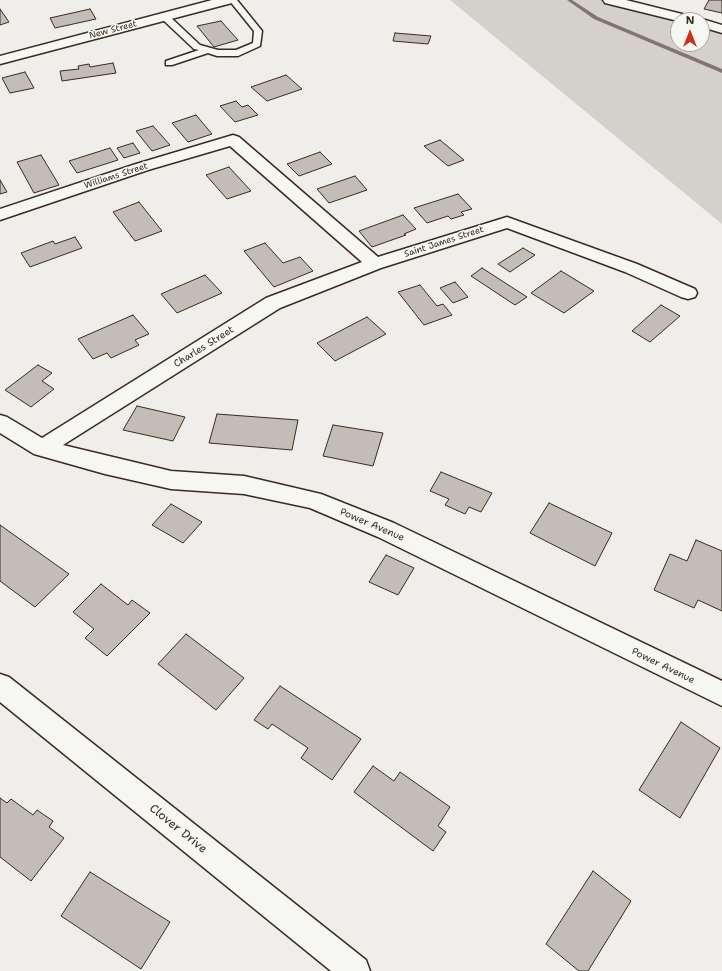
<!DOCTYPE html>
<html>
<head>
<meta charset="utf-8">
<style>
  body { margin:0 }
  #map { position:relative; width:722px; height:971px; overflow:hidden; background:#efeeea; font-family:"Shantell Sans",sans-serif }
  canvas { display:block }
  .north { position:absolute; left:670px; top:12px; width:40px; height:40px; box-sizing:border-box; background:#f6f6f2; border:1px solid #aba49d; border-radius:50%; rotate:0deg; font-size:11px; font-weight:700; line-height:16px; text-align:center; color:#3b2a1e }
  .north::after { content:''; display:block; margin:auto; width:14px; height:18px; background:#c8321e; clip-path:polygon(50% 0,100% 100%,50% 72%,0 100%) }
</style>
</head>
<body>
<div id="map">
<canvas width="722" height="971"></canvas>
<div class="north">N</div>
</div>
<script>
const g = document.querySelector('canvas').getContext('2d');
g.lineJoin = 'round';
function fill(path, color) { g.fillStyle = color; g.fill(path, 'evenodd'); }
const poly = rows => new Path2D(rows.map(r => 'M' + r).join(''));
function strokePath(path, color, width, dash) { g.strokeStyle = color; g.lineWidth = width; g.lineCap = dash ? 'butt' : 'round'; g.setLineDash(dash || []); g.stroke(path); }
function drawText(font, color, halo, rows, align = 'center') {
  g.font = font + ' "Shantell Sans",sans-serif'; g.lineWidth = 3; g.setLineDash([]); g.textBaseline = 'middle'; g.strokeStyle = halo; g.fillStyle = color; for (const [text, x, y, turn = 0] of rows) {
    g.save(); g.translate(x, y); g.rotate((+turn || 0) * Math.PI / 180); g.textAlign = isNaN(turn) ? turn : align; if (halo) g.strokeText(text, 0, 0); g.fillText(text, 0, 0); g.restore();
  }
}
fill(poly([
  [450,0,615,0,678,20,678,44,702,44,702,22,722,27,722,224]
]), '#d4d1cc');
fill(poly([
  [567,0,572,0,598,17,722,69,722,73,594,19,567,0]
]), '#81766d');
const building = poly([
  [709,0,722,0,722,13,704,9,709,0],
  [0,9,9,22,0,25,0,9],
  [90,9,96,19,55,28,50,18,90,9],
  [221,21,238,40,214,47,197,26,221,21],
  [395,33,431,36,428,44,393,41,395,33],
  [113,63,116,73,62,81,60,71,79,69,78,66,89,64,90,67,113,63],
  [25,72,34,88,10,93,2,78,25,72],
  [286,75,302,89,267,101,251,87,286,75],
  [236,101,242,107,248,105,258,115,235,122,220,106,236,101],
  [196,115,212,134,188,142,172,123,196,115],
  [153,126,170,145,152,151,136,131,153,126],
  [440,140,464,160,448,166,424,146,440,140],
  [133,143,140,153,124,158,117,148,133,143],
  [110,148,118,160,77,173,69,161,110,148],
  [320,152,332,164,299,176,287,164,320,152],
  [41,155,59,185,34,193,17,162,41,155],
  [229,167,251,191,227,199,206,175,229,167],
  [355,176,367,190,329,203,317,189,355,176],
  [0,180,7,192,0,194,0,180],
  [458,194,472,209,461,212,464,215,451,219,448,216,427,223,414,208,458,194],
  [139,202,162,231,135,241,113,212,139,202],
  [403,215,416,229,404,234,406,235,372,247,359,231,403,215],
  [75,237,82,248,30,267,21,253,53,241,55,244,75,237],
  [265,243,283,263,300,257,313,271,274,287,244,251,265,243],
  [523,248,535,255,510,272,498,264,523,248],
  [482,268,527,297,515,305,471,276,482,268],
  [561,271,594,291,564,313,531,293,561,271],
  [205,275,222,293,177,313,161,294,205,275],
  [455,282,468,297,453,303,440,288,455,282],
  [420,285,437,306,443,304,452,315,424,325,398,292,420,285],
  [661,305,680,316,650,342,632,331,661,305],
  [133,315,149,334,135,340,139,345,111,358,107,353,93,359,78,339,133,315],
  [367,317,386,334,335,361,317,343,367,317],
  [38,365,52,373,42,381,54,389,31,407,5,390,38,365],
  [137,406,185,417,173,441,123,430,137,406],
  [217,414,298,420,292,450,209,443,217,414],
  [333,425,383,433,373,466,323,456,333,425],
  [441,472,492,493,481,512,469,507,465,514,445,505,449,499,430,491,441,472],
  [549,503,612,533,595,566,530,533,549,503],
  [171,504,202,522,183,543,152,525,171,504],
  [0,525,69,574,35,607,0,581,0,525],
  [696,540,722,551,722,611,698,600,694,608,654,590,670,554,687,561,696,540],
  [386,555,414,568,398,595,369,582,386,555],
  [101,584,128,605,132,600,150,613,107,656,85,638,94,629,73,612,101,584],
  [186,634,244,678,216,710,158,664,186,634],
  [280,686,361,739,332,780,301,758,308,748,272,724,268,729,254,720,280,686],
  [681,722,720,748,680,818,639,790,681,722],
  [373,766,394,781,400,772,450,807,438,826,446,832,433,851,354,792,373,766],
  [0,798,7,803,11,799,33,815,37,810,53,821,49,827,64,838,31,881,0,857,0,798],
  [593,871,631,901,588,971,579,971,546,944,593,871],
  [90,872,170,922,141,969,61,916,90,872]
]);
fill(building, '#c2bdb7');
strokePath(building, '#3b2a1e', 1);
const lane = poly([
  [229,0,237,0,262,31,260,46,238,56,217,56,208,53,172,65,166,65,166,61,199,50,194,49,161,18,161,14,167,14,200,45,218,50,236,50,253,43,254,31,229,0]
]);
const street = poly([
  [212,0,234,0,232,3,0,64,0,56,212,0],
  [603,0,626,0,694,17,696,20,678,21,605,3,603,0],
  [702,19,722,25,722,33,702,27,702,20,698,20,702,19],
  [233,135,239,137,378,257,507,217,637,264,695,289,697,293,695,297,688,299,681,297,625,272,507,228,381,268,280,308,63,445,171,471,244,476,321,494,394,523,722,681,722,706,378,537,310,508,244,494,171,489,105,474,34,454,0,433,0,415,7,417,42,438,266,298,362,262,230,146,148,170,0,220,0,209,136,164,233,135],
  [0,674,9,677,366,960,370,971,331,971,0,702,0,674]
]);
strokePath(lane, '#3b2a1e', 3);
strokePath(street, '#3b2a1e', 3);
fill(lane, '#f6f6f2');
fill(street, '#f6f6f2');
drawText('9px', '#3b2a1e', '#f6f6f2', [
  ["New Street",113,30,-15],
  ["Williams Street",116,176,-18],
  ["Saint James Street",444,242,-18]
]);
drawText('10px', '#3b2a1e', '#f6f6f2', [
  ["Charles Street",204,347,-32],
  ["Power Avenue",372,525,23],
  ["Power Avenue",663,666,26]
]);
drawText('12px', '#3b2a1e', '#f6f6f2', [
  ["Clover Drive",178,829,39]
]);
</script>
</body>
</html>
